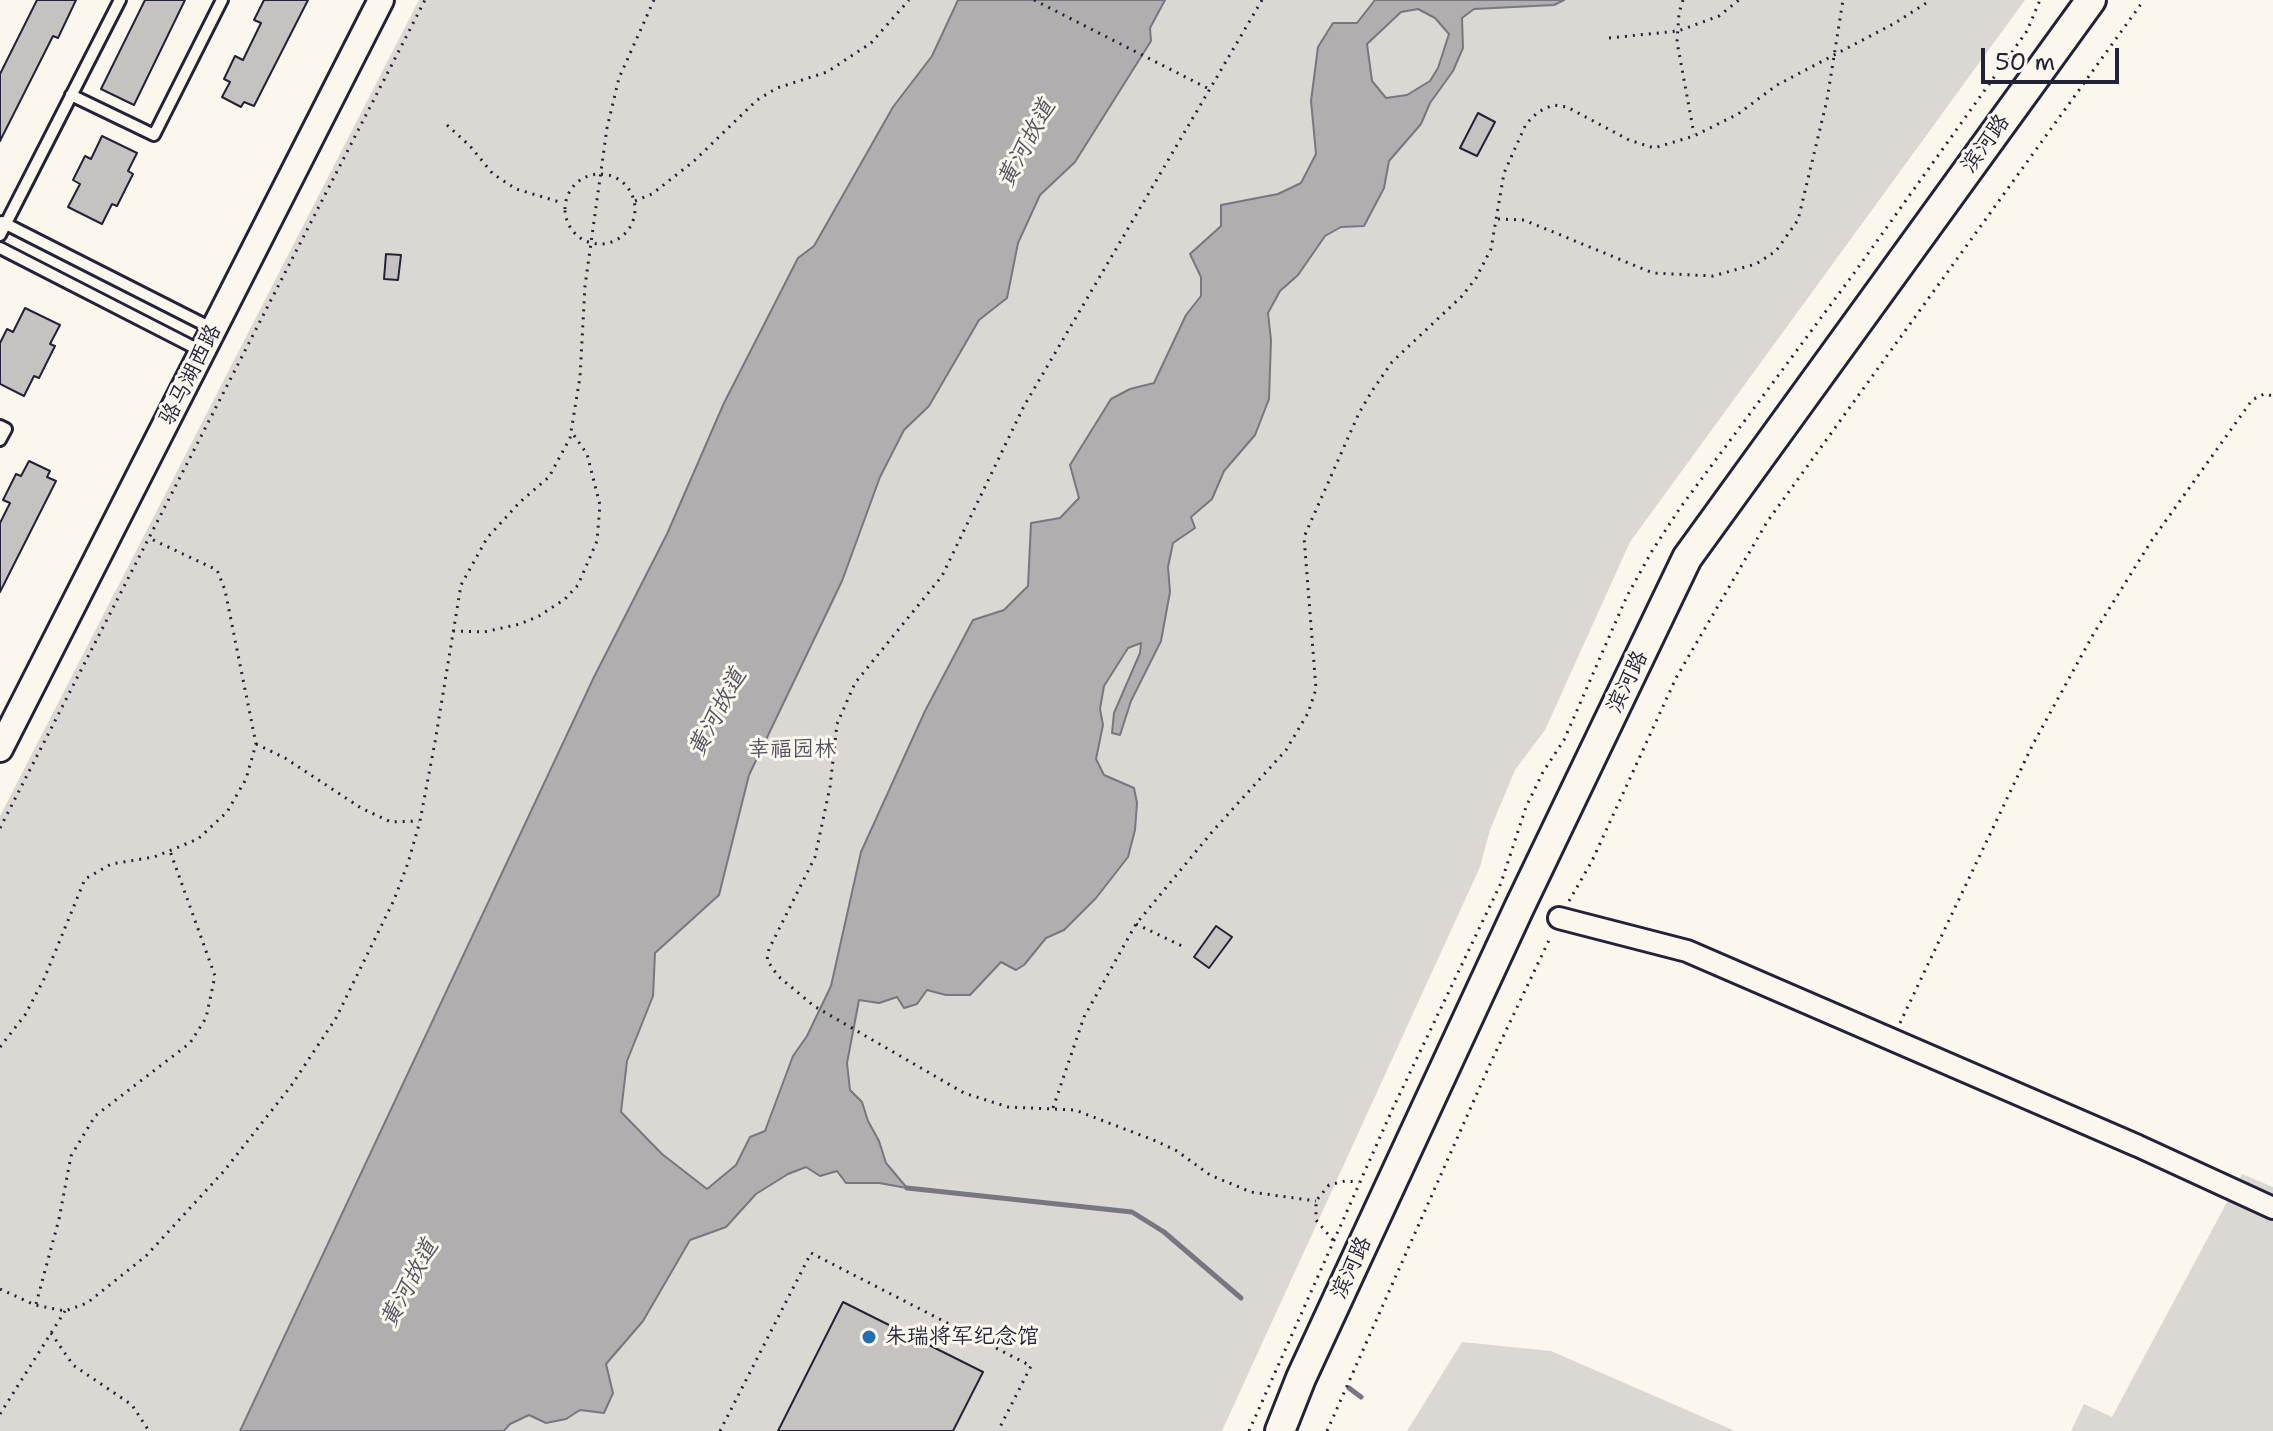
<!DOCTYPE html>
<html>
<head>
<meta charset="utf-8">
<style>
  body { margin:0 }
  #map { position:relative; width:2273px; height:1431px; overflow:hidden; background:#fbf7ec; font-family:"Shantell Sans",sans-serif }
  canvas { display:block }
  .scale { position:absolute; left:1981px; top:48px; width:138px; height:36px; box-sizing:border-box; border:4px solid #22223b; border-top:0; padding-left:10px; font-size:24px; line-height:28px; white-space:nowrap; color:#22223b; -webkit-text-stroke:6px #fbf7ec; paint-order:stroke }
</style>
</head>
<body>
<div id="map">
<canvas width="2273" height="1431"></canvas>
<div class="scale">50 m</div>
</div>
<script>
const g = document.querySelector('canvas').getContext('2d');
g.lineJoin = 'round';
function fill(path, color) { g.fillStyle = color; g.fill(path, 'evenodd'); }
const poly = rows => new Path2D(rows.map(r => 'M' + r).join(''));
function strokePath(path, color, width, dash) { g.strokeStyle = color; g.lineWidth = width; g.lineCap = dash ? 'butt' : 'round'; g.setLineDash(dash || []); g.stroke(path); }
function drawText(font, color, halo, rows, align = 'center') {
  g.font = font + ' "Shantell Sans","LXGW WenKai TC",sans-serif'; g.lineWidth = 6; g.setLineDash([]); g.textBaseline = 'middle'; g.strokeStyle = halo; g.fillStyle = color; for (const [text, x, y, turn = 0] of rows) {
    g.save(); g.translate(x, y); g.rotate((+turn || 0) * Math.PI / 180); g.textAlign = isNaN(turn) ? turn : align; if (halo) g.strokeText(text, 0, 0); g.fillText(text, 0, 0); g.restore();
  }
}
fill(poly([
  [419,0,2025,0,1630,542,1545,730,1515,770,1490,830,1480,867,1222,1431,0,1431,0,816],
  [2242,1174,2273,1187,2273,1431,2071,1431,2084,1404,2112,1417],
  [1462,1342,1551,1351,1735,1431,1407,1431]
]), '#dbd8d3');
const water = poly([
  [958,0,1165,0,1150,28,1151,41,1075,162,1040,195,1018,243,1007,298,979,320,929,406,904,430,880,477,842,581,749,775,719,895,655,953,653,996,627,1061,621,1112,662,1154,707,1189,736,1165,750,1137,765,1131,793,1056,807,1036,831,986,861,852,925,711,973,620,1004,610,1028,586,1031,523,1060,518,1079,498,1070,465,1111,399,1130,389,1154,383,1186,315,1201,296,1201,277,1190,254,1221,226,1221,205,1278,194,1301,183,1316,154,1311,101,1318,47,1333,23,1357,23,1375,0,1564,0,1554,5,1474,9,1462,18,1463,48,1453,71,1430,103,1421,124,1389,161,1384,188,1364,226,1341,227,1325,236,1298,275,1280,291,1268,313,1271,340,1269,399,1255,435,1224,471,1212,499,1191,517,1195,528,1173,543,1168,567,1170,592,1161,641,1131,701,1120,735,1112,733,1114,713,1140,653,1141,643,1128,648,1104,686,1100,709,1103,725,1096,759,1104,775,1134,788,1137,803,1135,830,1128,857,1096,898,1064,930,1046,938,1024,965,1016,970,1001,962,970,995,946,995,927,990,917,1004,904,1008,897,997,879,1003,859,1000,847,1063,850,1090,862,1102,868,1121,879,1141,886,1163,907,1188,879,1183,846,1183,837,1171,820,1176,806,1167,788,1174,756,1194,726,1227,690,1240,643,1321,606,1364,613,1393,604,1413,580,1410,566,1419,546,1423,529,1415,510,1424,504,1431,240,1431,594,677,667,534,724,403,798,258,814,246,893,107,932,56,958,0],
  [1418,9,1435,18,1449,34,1438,68,1430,81,1407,95,1386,98,1372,81,1367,44,1401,12,1418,9]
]);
fill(water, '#b1aeb0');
strokePath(water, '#787681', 2);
strokePath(poly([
  [907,1188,1132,1212,1164,1232,1241,1298],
  [1349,1388,1361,1397]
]), '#787681', 5);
const building = poly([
  [37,0,76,0,58,38,53,36,0,141,0,74,37,0],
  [145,0,185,0,134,105,101,89,145,0],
  [264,0,308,0,254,106,244,102,241,107,222,97,230,82,224,79,235,56,243,60,261,23,254,20,264,0],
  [1478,113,1495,122,1477,156,1460,148,1478,113],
  [102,136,137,153,128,171,133,174,117,206,112,204,102,224,68,207,80,184,73,180,85,156,91,159,102,136],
  [386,254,401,255,398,280,384,279,386,254],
  [25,308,60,325,50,344,55,346,39,378,34,376,24,396,0,384,0,343,7,329,13,332,25,308],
  [29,461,50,471,47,477,56,481,0,592,0,523,10,503,3,500,16,474,21,476,29,461],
  [1216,926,1232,937,1209,968,1194,957,1216,926],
  [843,1302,983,1372,953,1431,778,1431,843,1302]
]);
fill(building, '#c6c2c0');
strokePath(building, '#22223b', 2);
const service = poly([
  [71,95,154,135,222,0],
  [2,222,213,329],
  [0,235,120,0],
  [0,248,201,351],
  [0,426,6,429,0,440]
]);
const minor = poly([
  [1559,918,1687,951,2138,1146,2273,1208]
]);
const tertiary = poly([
  [0,749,381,0]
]);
const secondary = poly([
  [1280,1431,1301,1378,1519,908,1687,558,2091,0]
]);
strokePath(service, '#22223b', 16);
strokePath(minor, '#22223b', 26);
strokePath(tertiary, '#22223b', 30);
strokePath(secondary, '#22223b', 34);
strokePath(poly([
  [1034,0,1209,89],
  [1262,0,1024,406,942,576,855,683,837,724,830,787,815,857,769,949,767,960,778,976,814,1006,964,1093,1008,1107,1075,1110,1156,1141,1177,1151,1210,1175,1251,1192,1316,1201],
  [1683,0,1679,13,1677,42,1694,134],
  [1609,38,1678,31,1719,16,1739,0],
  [447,125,470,146,493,174,516,189,563,203],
  '565 209a35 35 0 1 1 70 0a35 35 0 1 1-70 0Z',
  [635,201,652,194,694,161,757,100,777,88,827,72,871,43,909,0],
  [1498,219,1524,220,1653,273,1713,276,1756,264,1776,251,1798,220,1827,100,1843,0],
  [453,631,484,632,520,624,539,616,565,599,578,585,597,541,600,505,587,454,571,431],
  [256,744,285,758,361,808,391,822,419,821],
  [0,828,425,0],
  [1569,901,1592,861,1676,678,1767,522,2144,0],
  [1136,924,1182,946],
  [1900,1023,2033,744,2094,633,2152,540,2245,410,2252,400,2264,394,2273,396],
  [0,1047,25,1015,44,979,85,879,111,864,154,857,198,839,227,812,246,779,256,744,225,590,217,570,149,538],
  [1053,1108,1084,1017,1136,924,1212,832,1286,750,1308,713,1316,689,1304,537,1359,413,1372,391,1392,362,1462,296,1476,278,1491,249,1504,173,1526,124,1538,112,1553,105,1567,107,1629,140,1654,148,1694,136,1738,114,1777,85,1895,23,1931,0],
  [1333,1240,1316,1220,1316,1201,1329,1185,1345,1181,1359,1182],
  [0,1289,35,1305,65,1311,87,1303,146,1256,224,1171,291,1086,336,1018,394,900,408,863,420,821,435,742,461,585,487,538,520,502,549,477,570,438,580,377,585,286,607,128,619,78,654,0],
  [36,1304,59,1219,71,1156,95,1116,190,1043,206,1018,215,976,170,851],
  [51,1333,73,1365,132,1405,149,1431],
  [0,1414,65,1311],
  [720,1431,811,1253,1031,1366,998,1431],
  [1249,1431,1393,1108,1501,883,1526,807,1543,772,1564,740,1627,596,1652,551,1680,508,1852,276,2027,31,2040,0],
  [1327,1431,1491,1062,1551,936]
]), '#22223b', 3, [2, 6]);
strokePath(service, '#fbf7ec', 10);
strokePath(minor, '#fbf7ec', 20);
strokePath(tertiary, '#fbf7ec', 24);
strokePath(secondary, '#fbf7ec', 28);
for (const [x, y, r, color] of [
  [869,1337,8,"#1f6fb2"]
]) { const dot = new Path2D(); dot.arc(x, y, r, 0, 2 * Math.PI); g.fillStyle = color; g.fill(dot); strokePath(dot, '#fbf7ec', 3); }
drawText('22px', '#22223b', '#fbf7ec', [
  ["滨河路",1986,144,-54],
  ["骆马湖西路",191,375,-63],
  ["滨河路",1628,682,-64],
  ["滨河路",1352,1268,-65]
]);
drawText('22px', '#505061', '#fbf7ec', [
  ["幸福园林",792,750]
]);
drawText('22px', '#22223b', '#fbf7ec', [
  ["朱瑞将军纪念馆",885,1337]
], 'left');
drawText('italic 24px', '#545364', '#fbf7ec', [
  ["黄河故道",1027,144,-62],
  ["黄河故道",718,713,-62],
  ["黄河故道",410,1284,-62]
]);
</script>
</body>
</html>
